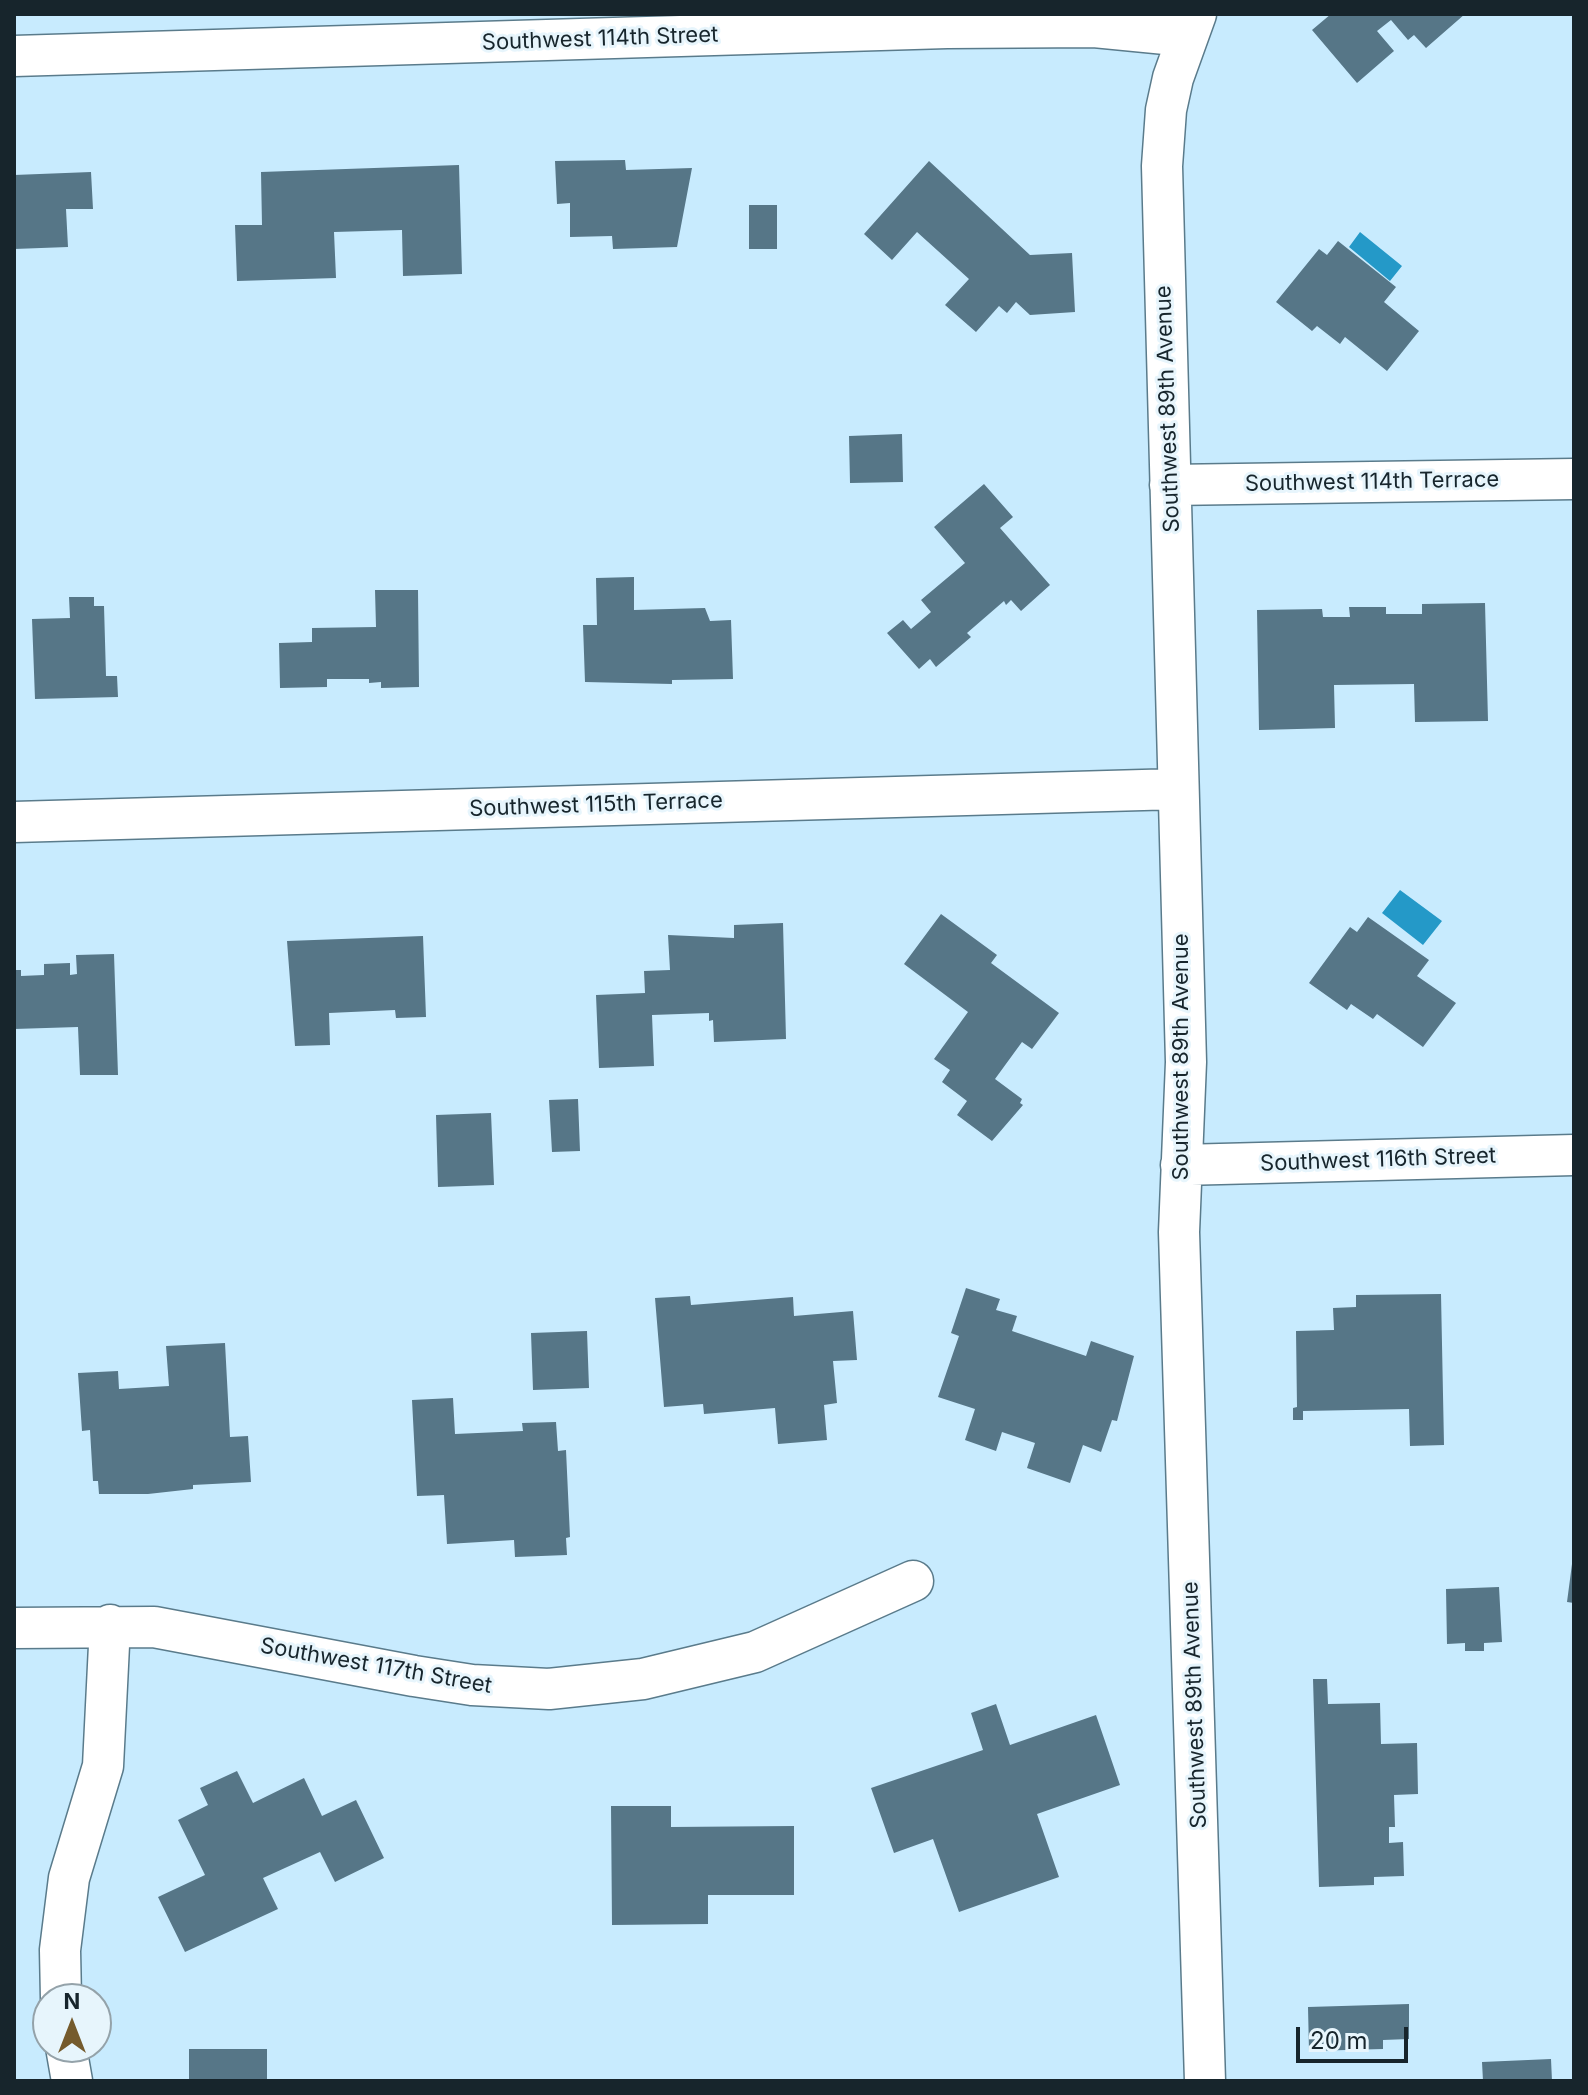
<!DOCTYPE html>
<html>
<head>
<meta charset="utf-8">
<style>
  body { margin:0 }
  #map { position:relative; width:1588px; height:2095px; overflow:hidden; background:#c8ebfe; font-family:Inter,sans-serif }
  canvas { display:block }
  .frame { position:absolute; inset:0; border:16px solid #17252c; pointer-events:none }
  .north { position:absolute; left:32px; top:1983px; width:80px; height:80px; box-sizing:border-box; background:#e7f5fc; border:2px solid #94a2a9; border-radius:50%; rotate:0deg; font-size:22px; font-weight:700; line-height:32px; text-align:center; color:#17252c }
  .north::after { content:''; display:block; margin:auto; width:28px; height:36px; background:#755b2d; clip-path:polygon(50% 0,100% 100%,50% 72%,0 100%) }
  .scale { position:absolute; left:1296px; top:2027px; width:112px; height:36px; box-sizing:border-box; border:4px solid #17252c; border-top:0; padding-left:10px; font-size:24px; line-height:28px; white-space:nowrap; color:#17252c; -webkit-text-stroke:6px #e7f5fc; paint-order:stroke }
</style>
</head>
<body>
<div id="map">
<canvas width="1588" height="2095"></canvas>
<div class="frame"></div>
<div class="north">N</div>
<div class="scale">20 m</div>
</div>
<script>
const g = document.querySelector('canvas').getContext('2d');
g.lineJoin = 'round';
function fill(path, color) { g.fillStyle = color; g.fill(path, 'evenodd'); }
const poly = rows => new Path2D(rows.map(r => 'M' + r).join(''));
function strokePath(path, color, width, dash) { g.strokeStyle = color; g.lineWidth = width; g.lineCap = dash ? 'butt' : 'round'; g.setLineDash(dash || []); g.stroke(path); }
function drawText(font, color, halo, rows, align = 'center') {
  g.font = font + ' Inter,sans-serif'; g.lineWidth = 6; g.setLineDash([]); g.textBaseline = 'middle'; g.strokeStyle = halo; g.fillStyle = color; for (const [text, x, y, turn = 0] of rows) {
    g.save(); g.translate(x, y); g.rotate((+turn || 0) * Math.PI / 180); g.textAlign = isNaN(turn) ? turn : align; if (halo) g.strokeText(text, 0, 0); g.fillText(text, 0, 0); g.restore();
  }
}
fill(poly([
  [1360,232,1402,266,1390,281,1349,247],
  [1400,890,1442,921,1423,945,1382,913]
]), '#2499c8');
fill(poly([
  [1331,14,1465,14,1426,48,1414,35,1408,40,1391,20,1377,31,1394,51,1357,83,1312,30],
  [625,160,626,170,692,168,677,247,613,249,612,236,570,237,570,203,557,204,555,161],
  [929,161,1030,255,1072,253,1075,312,1030,315,1016,302,1007,313,999,306,976,332,945,305,969,279,917,232,892,260,864,234],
  [459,165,462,274,403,276,402,230,334,232,336,278,237,281,235,225,262,225,261,172],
  [91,172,93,209,66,209,68,247,14,249,14,175],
  [749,205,777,205,777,249,749,249],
  [1338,241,1396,287,1384,302,1419,331,1387,371,1345,337,1340,344,1317,326,1312,331,1276,302,1319,249,1327,255],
  [902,434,903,482,850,483,849,436],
  [984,484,1013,517,1000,528,1050,585,1021,611,1011,600,1006,605,1004,601,967,633,971,637,936,667,930,659,919,669,887,633,903,620,911,629,931,612,921,600,965,563,934,527],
  [634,577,634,610,705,608,710,621,731,620,733,679,672,680,672,684,585,682,583,625,597,625,596,578],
  [375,590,418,590,419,687,381,688,381,682,369,683,369,679,327,679,327,687,280,688,279,643,312,642,312,628,376,627],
  [69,597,94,597,94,606,104,606,106,676,117,676,118,697,35,699,32,619,70,618],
  [1485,603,1488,721,1415,722,1414,684,1334,685,1335,728,1259,730,1257,610,1322,609,1323,617,1350,617,1349,607,1386,607,1386,614,1422,614,1422,604],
  [941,914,997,955,991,963,1059,1013,1032,1049,1022,1042,995,1079,1022,1099,1020,1103,1023,1105,992,1141,957,1115,967,1101,942,1082,950,1070,934,1059,968,1012,904,964],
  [1368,917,1429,960,1417,976,1456,1003,1423,1047,1377,1014,1373,1019,1351,1004,1347,1010,1309,983,1350,927,1357,932],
  [783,923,786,1039,714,1042,713,1020,709,1021,709,1013,652,1015,654,1066,599,1068,596,995,645,993,644,971,670,970,668,935,734,938,734,925],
  [423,936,426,1017,396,1018,395,1010,329,1013,330,1045,295,1046,287,941],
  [114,954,118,1075,80,1075,78,1027,14,1029,14,970,21,970,21,976,44,975,44,964,70,963,70,975,77,974,76,955],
  [578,1099,580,1151,552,1152,549,1100],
  [491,1113,494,1185,438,1187,436,1115],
  [966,1288,1000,1299,996,1310,1017,1316,1012,1331,1086,1356,1091,1341,1134,1356,1117,1421,1112,1420,1101,1452,1083,1445,1070,1483,1027,1468,1035,1443,1002,1432,996,1451,965,1440,975,1409,938,1397,959,1336,951,1333],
  [1441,1294,1444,1445,1410,1446,1409,1409,1303,1411,1303,1420,1293,1420,1293,1408,1297,1407,1296,1331,1334,1330,1333,1308,1356,1307,1356,1295],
  [690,1296,691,1305,793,1297,794,1316,853,1311,857,1360,833,1361,837,1403,824,1405,827,1440,778,1444,775,1408,704,1414,703,1404,664,1407,655,1298],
  [587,1331,589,1388,533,1390,531,1333],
  [225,1343,230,1437,248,1436,251,1482,193,1485,193,1489,148,1494,99,1494,98,1481,93,1481,90,1430,82,1431,78,1373,118,1371,119,1389,169,1386,166,1346],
  [453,1398,455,1434,523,1431,522,1423,556,1422,558,1451,566,1450,570,1537,566,1538,567,1555,515,1557,514,1540,447,1544,444,1495,417,1496,412,1400],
  [1572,1564,1574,1565,1574,1603,1567,1602],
  [1499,1587,1502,1642,1484,1643,1484,1651,1465,1651,1465,1643,1447,1644,1446,1589],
  [1313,1679,1327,1679,1328,1704,1380,1703,1381,1744,1417,1743,1418,1794,1394,1795,1395,1827,1389,1827,1389,1843,1403,1842,1404,1876,1374,1877,1374,1885,1319,1887],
  [996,1704,1010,1745,1096,1715,1120,1785,1037,1814,1059,1877,959,1912,933,1839,894,1853,871,1788,983,1750,971,1713],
  [237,1771,253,1803,304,1778,322,1816,356,1800,384,1858,335,1882,320,1852,263,1878,278,1909,185,1952,158,1897,205,1875,178,1820,208,1805,200,1788],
  [611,1806,671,1806,671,1827,794,1826,794,1895,708,1895,708,1924,612,1925],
  [1409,2004,1409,2039,1383,2040,1383,2049,1309,2051,1308,2007],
  [189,2049,267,2049,267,2081,189,2081],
  [1551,2059,1552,2081,1483,2081,1482,2062]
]), '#567687');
const minor = poly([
  [1196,14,1173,78,1166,110,1162,166,1186,1062,1179,1232,1205,2081],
  [14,56,947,28,1094,27,1186,36],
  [1170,485,1574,479],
  [14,822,1178,789],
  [1181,1165,1574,1155],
  [14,1628,154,1627,414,1676,472,1685,549,1689,643,1679,755,1652,913,1581],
  [61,1999,60,1950,69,1878,103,1766,110,1625],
  [66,2047,72,2081]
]);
strokePath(minor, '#5a7b8b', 43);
strokePath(minor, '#fff', 40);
drawText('22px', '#17252c', '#e7f5fc', [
  ["Southwest 114th Street",600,39,-2],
  ["Southwest 89th Avenue",1168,409,-92],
  ["Southwest 114th Terrace",1372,482,-1],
  ["Southwest 115th Terrace",596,805,-2],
  ["Southwest 89th Avenue",1181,1057,-90],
  ["Southwest 116th Street",1378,1160,-2],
  ["Southwest 117th Street",376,1666,10],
  ["Southwest 89th Avenue",1195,1705,-92]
]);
</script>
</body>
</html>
